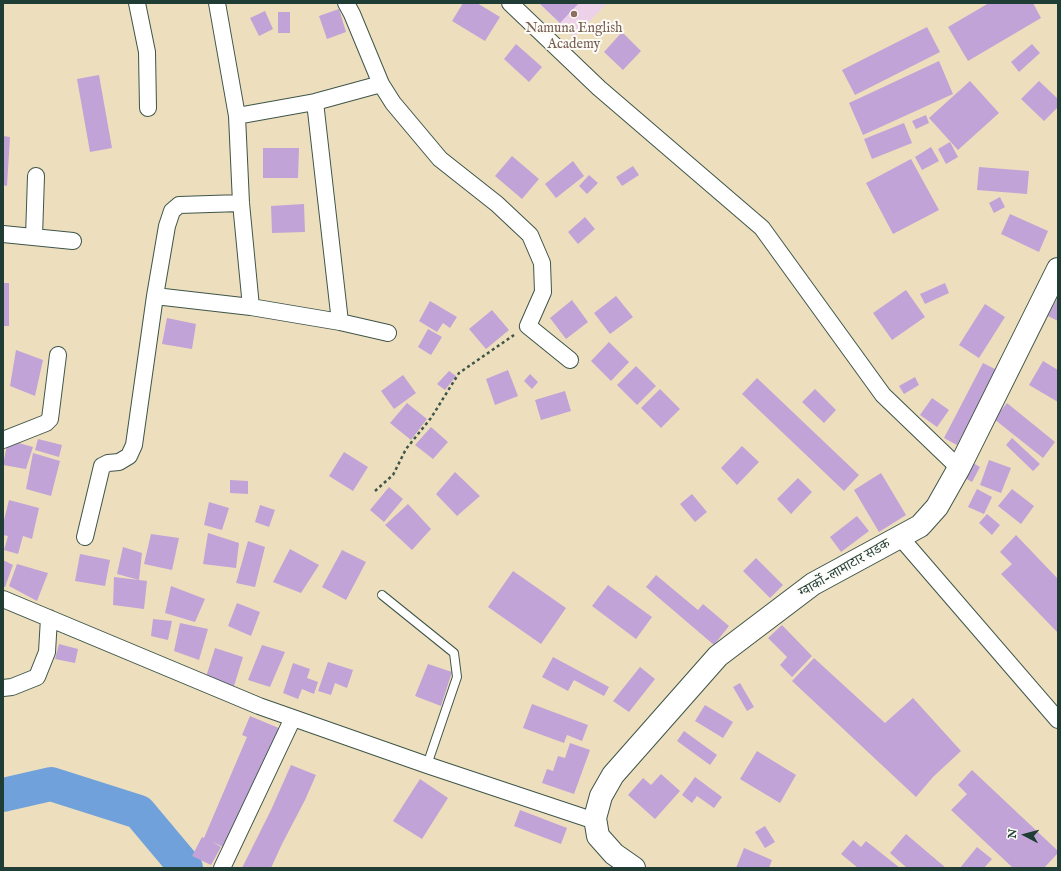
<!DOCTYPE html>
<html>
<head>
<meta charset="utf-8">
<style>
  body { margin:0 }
  #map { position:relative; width:1061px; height:871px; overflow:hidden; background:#eddfbd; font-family:"IM FELL English",serif }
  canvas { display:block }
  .frame { position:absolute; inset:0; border:4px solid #1f3d34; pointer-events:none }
  .north { position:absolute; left:1005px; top:815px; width:40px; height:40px; -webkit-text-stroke:3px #fdfcf7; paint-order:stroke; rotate:276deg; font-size:11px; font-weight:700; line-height:16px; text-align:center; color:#1f3d34 }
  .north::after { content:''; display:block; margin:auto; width:14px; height:18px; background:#1f3d34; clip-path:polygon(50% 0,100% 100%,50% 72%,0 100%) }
</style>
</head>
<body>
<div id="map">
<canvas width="1061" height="871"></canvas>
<div class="frame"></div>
<div class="north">N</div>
</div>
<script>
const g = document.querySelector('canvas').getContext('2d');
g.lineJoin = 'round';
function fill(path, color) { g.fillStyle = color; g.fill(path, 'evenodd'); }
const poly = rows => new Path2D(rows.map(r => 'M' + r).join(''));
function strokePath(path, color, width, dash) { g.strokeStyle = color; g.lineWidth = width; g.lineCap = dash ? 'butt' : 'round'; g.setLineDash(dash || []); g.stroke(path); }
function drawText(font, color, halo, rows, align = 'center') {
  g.font = font + ' "IM FELL English","Noto Serif Devanagari",serif'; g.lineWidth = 4; g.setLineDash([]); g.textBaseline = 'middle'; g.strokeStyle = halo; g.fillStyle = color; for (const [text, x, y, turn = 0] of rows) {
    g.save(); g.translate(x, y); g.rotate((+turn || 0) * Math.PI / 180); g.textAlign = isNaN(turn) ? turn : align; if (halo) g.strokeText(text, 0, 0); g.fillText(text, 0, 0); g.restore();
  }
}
fill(poly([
  [539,3,605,3,606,4,574,38]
]), '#edd1e9');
strokePath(poly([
  [3,795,51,784,139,812,186,868]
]), '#70a1da', 34);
fill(poly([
  [463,3,477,3,500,17,485,41,452,21],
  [539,3,579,3,560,23],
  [989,3,1033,3,1041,18,968,61,948,27],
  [339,9,346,32,327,39,319,16],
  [265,11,273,29,259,36,250,18],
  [278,12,290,12,290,33,278,33],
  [927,27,940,52,855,95,842,70],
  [622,32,641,51,623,70,604,52],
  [516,44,542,67,529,82,504,59],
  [1032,44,1040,53,1019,72,1011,62],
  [939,61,953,94,863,135,849,103],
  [99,75,112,148,90,152,77,79],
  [970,81,999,113,958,150,929,118],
  [1039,81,1058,99,1058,107,1044,121,1021,99],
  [926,115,929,123,916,129,912,121],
  [904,123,912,143,872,159,864,139],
  [3,136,10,137,7,186,3,185],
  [950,142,958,157,946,164,938,149],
  [931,147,939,161,922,170,915,157],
  [263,148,299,148,298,178,263,178],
  [512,156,539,179,522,199,495,176],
  [911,159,939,210,893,234,866,183],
  [573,161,584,176,556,198,545,184],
  [633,166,639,175,622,186,616,177],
  [979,167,1029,171,1027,194,977,190],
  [589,175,598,183,587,194,579,186],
  [1000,197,1005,207,994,213,989,203],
  [304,204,305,232,272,233,271,206],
  [1010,214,1048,231,1039,252,1001,234],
  [585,217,595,229,578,244,568,232],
  [3,283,9,283,9,326,3,326],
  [945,283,949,293,925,304,920,294],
  [906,290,925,317,892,340,873,313],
  [616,296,633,317,610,334,594,313],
  [1058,297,1058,321,1048,316],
  [572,300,588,322,566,339,550,318],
  [430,301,457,317,450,328,443,323,437,332,419,321],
  [985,304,1005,317,979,358,959,345],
  [492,310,509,330,486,349,469,329],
  [167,318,196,324,192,349,162,344],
  [428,329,442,337,431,355,418,347],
  [609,342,629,362,611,381,591,361],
  [16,350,43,360,35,396,10,386],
  [1043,361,1058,370,1058,402,1029,385],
  [983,363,997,370,957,445,944,438],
  [636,366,656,386,637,405,617,385],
  [508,370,518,396,495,405,486,379],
  [449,371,456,376,445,390,437,384],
  [530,374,538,382,532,389,524,381],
  [403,375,416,393,394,409,381,391],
  [915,377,919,385,904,394,899,386],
  [757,378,859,475,844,491,742,394],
  [660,389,680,409,661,428,641,408],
  [815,389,836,410,824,423,802,402],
  [565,391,571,411,541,420,535,400],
  [932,398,949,410,937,427,920,415],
  [407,403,427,419,411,440,390,423],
  [1007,403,1055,442,1043,458,994,419],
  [431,427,448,442,433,459,415,445],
  [1012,438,1040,464,1033,471,1006,445],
  [38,439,62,445,59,457,35,450],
  [8,440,33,447,26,469,3,465],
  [742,446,759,462,737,485,721,468],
  [344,452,368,467,353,491,329,476],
  [33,453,60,461,51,496,26,489],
  [989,460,1011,468,1001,493,980,485],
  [973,463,980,467,972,482,965,478],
  [455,472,480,496,457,516,436,494],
  [881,473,906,515,879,532,854,490],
  [798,478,812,492,791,514,777,499],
  [230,480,248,481,248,494,230,493],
  [389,487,403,499,384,522,370,510],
  [977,489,992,497,984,514,968,507],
  [1012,489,1034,506,1021,524,998,506],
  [692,494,707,512,695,522,680,504],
  [9,500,39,508,32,539,23,536,18,554,4,550,8,536,3,535,3,524],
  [209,502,229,508,222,530,204,525],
  [408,504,431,529,412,550,385,525],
  [260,505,275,510,269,527,255,522],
  [987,514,1000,525,992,535,979,523],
  [857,516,869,531,841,552,830,537],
  [208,533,239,543,236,568,203,564],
  [151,534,179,538,172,570,144,564],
  [1016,535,1058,579,1058,633,1001,574,1012,564,1000,552],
  [248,541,265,547,255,587,236,583],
  [123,547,142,553,139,580,147,581,144,609,113,605,114,577,139,580,117,574],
  [290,549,319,565,301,593,273,582],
  [342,550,366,562,346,600,322,587],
  [80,554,110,560,105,586,75,581],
  [756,558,783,585,770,598,743,571],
  [3,560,13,565,5,587,3,586],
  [17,564,48,573,37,601,9,586],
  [513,571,566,608,541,644,488,607],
  [656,575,698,610,703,604,729,626,714,645,646,587],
  [608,585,652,617,636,639,592,606],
  [171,586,205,599,195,622,165,613],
  [237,603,260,612,251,636,228,626],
  [153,619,172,621,168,640,151,636],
  [180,623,208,629,199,660,174,651],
  [782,625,812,656,792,677,780,665,787,657,768,638],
  [59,644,78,649,75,663,55,659],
  [262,645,285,652,270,687,248,680],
  [215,648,243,657,234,686,206,677],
  [553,657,609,687,604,696,574,680,568,691,542,677],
  [814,658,885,723,913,698,961,751,933,777,916,797,792,681],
  [328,662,353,670,347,688,335,683,331,695,318,691],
  [293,663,310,669,307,678,318,682,314,694,302,689,298,699,283,693],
  [428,664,452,672,441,706,415,696],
  [640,667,655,679,629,712,613,701],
  [740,683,754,707,747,711,733,687],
  [532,704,588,725,582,741,567,735,564,743,523,728],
  [705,705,733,722,723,738,695,721],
  [250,716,281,729,273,748,270,747,252,788,223,847,211,841,221,847,211,865,192,856,202,837,204,838,247,737,242,735],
  [684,731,717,755,710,765,677,741],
  [570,743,590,750,574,794,542,783,547,769,553,771,558,756,565,758],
  [757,751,796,775,780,803,740,779],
  [291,765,316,775,305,800,282,844,271,868,242,868,271,810],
  [972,770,1058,851,1058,853,1044,868,1013,868,951,810,967,794,958,785],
  [661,774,680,791,655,819,628,795,643,778,651,785],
  [695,777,722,797,714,808,697,796,692,803,682,795],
  [420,779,448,798,422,839,393,821],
  [520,810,567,828,561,844,514,826],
  [765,826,775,842,765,848,755,832],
  [906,834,946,868,907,868,890,853],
  [853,840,861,847,866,841,900,868,858,868,841,854],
  [977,847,992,859,984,868,960,868],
  [744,848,772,860,769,868,736,868]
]), '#c1a3d7');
const service = poly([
  [382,595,454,653,457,677,427,765]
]);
const minor = poly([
  [137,3,147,52,148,108],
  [217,3,237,116,241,203,251,307],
  [346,3,352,14,381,84,393,103,440,159,497,204,530,235,542,263,543,292,528,326,570,360],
  [510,3,599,88,762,228,883,395,959,468],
  [315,102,340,322],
  [237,116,315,102,381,84],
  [3,234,73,241],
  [34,237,36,176],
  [155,296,251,307,340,322,388,333],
  [3,440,46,423,50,419,58,355],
  [85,537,102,466,108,463,119,462,129,456,134,445,155,296,167,226,172,211,179,205,241,203],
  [900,537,1058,720],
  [3,599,259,706,427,765,595,821],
  [3,688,12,687,37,677,47,652,49,618],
  [222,868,293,718]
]);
const secondary = poly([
  [634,868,614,854,598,836,595,818,601,796,613,775,718,656,813,584,920,526,937,507,959,468,1058,269]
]);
strokePath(service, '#3e5549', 10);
strokePath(minor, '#3e5549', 18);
strokePath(secondary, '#3e5549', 24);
strokePath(poly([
  [375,491,393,475,406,449,431,418,459,373,514,335]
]), '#3e5549', 2.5, [3, 3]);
strokePath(service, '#fff', 8);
strokePath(minor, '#fff', 16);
strokePath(secondary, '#fff', 22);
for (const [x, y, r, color] of [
  [574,14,4,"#8d6e63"]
]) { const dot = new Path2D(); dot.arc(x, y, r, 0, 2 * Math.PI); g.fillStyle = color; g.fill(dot); strokePath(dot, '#fdfcf7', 1.5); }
drawText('14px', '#785e54', '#fdfcf7', [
  ["Namuna English",574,29],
  ["Academy",574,45]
]);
drawText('14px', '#1f3d34', '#fdfcf7', [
  ["ग्वार्को-लामाटार सडक",845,569,-30]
]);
</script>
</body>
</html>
